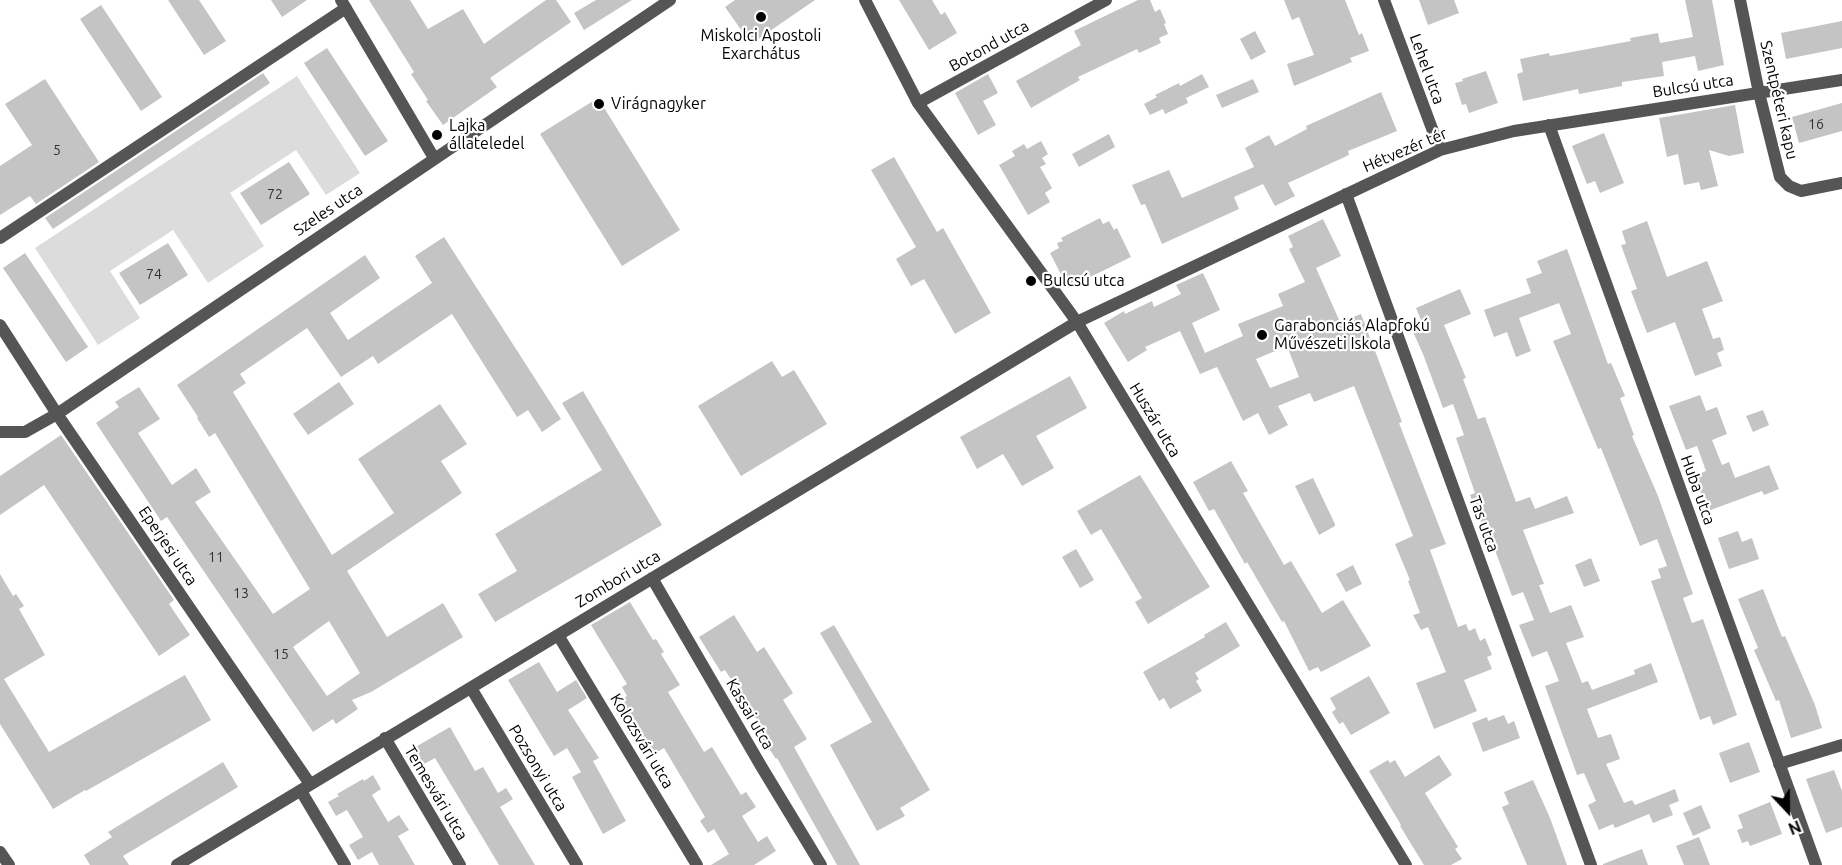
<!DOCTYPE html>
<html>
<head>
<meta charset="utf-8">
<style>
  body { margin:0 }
  #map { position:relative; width:1842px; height:865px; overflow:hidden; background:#fff; font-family:Ubuntu,sans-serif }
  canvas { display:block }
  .north { position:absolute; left:1758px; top:781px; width:60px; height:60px; -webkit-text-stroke:4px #fff; paint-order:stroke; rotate:158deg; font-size:16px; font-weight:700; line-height:24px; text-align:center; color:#000 }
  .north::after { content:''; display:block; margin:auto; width:21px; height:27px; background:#000; clip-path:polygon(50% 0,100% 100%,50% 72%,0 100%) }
</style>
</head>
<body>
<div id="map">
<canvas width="1842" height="865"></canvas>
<div class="north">N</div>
</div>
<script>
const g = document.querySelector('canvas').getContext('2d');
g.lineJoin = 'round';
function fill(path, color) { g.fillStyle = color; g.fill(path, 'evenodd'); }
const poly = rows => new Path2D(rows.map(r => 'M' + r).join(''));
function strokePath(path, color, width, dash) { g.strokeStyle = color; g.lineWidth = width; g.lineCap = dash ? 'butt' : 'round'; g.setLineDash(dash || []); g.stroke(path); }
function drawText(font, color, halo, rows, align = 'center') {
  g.font = font + ' Ubuntu,sans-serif'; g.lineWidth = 4.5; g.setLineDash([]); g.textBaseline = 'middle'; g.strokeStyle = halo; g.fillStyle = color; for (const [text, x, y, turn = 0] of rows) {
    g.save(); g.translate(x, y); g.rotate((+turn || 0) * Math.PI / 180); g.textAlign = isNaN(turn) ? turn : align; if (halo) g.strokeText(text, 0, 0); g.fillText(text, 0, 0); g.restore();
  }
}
fill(poly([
  [297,76,360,173,326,195,296,150,230,193,264,246,208,283,173,230,110,271,140,318,98,345,35,248]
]), '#dcdcdc');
fill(poly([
  [168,0,199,0,226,41,204,55],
  [271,0,307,0,282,17],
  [369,0,410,0,428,29,463,9,484,44,546,0,556,0,571,22,490,78,497,87,443,125,426,101,428,100,411,74,414,72],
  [596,0,632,0,584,30,574,13],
  [735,0,815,0,751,44,725,7],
  [899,0,932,0,941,15,945,12,957,33,929,50],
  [1138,0,1150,0,1155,12,1160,9,1166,23,1164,24,1168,34,1159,38,1161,43,1139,53,1137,49,1078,77,1080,80,1031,108,1016,81,1081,45,1074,31],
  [1284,0,1345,0,1359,35,1362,33,1369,51,1350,58,1352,62,1294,86,1287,64,1314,55,1299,17,1292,20],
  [1419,0,1454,0,1459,13,1428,25],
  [1685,0,1712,0,1724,65,1698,71,1695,56,1662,62,1664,76,1622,82,1622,86,1579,94,1578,89,1523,101,1517,74,1523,72,1520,59,1549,53,1550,56,1631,41,1630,38,1658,33,1660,43,1693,37],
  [101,5,162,97,141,111,80,19],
  [1842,21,1842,48,1786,59,1781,33],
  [1255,31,1266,52,1251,60,1240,39],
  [327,48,388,141,365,156,304,63],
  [1486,71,1498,103,1469,113,1466,104,1462,105,1455,83,1463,81,1462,79],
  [263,73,270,83,53,229,45,218],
  [988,74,998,93,983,101,996,125,978,135,955,93],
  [1202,74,1209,87,1186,98,1188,103,1165,114,1163,109,1150,115,1144,104,1157,97,1155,95,1179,83,1180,86],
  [45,79,99,162,36,204,30,196,0,215,0,166,32,145,5,104],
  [1253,79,1259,92,1222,108,1216,95],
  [1381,92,1397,131,1348,151,1349,155,1288,183,1295,196,1275,206,1263,184,1234,197,1239,209,1162,244,1145,204,1141,205,1132,185,1169,170,1182,198,1254,167,1245,148,1269,135,1275,146,1307,129,1306,126],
  [598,98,680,230,622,266,540,134],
  [1842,103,1842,131,1799,143,1792,117],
  [1735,105,1744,153,1729,156,1709,150,1718,186,1701,190,1699,182,1684,185,1678,154,1667,157,1659,118],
  [1604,133,1624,183,1600,193,1595,181,1587,184,1572,146],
  [1109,134,1115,147,1079,167,1072,154],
  [1041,141,1048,154,1042,158,1046,164,1040,167,1052,188,1045,193,1050,202,1028,215,999,165,1015,156,1012,151,1024,144,1027,149],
  [894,157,937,232,943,228,991,313,955,334,924,279,911,286,896,259,916,247,871,170],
  [289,162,310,194,261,225,240,193],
  [1100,218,1103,224,1109,221,1114,230,1117,228,1131,257,1068,288,1050,253,1059,248,1057,243,1063,241,1061,238],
  [1323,219,1341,256,1316,268,1340,322,1361,314,1402,422,1399,423,1446,544,1430,550,1458,627,1466,624,1469,631,1475,628,1480,641,1485,638,1492,655,1487,657,1492,669,1464,680,1477,711,1434,729,1416,683,1446,672,1428,627,1421,630,1413,615,1420,613,1408,581,1410,580,1395,544,1413,536,1354,386,1314,402,1310,393,1278,406,1288,425,1269,435,1258,413,1243,421,1217,367,1200,374,1180,331,1145,347,1147,350,1128,362,1104,323,1124,311,1125,314,1152,301,1154,307,1181,294,1176,285,1203,273,1220,310,1192,323,1205,353,1243,336,1238,324,1283,306,1278,294,1305,282,1289,249,1293,247,1288,236],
  [1287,346,1299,377,1270,388,1256,359],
  [1647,221,1667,277,1707,261,1723,301,1702,309,1713,339,1720,337,1724,350,1717,353,1722,366,1695,376,1675,322,1647,333,1631,291,1637,289,1621,245,1626,244,1622,231],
  [444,237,561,419,542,432,528,410,517,417,452,314,378,364,373,356,341,377,307,328,240,374,246,383,233,392,332,555,394,513,358,459,440,404,467,444,441,461,462,493,347,571,387,637,443,603,463,637,371,692,352,700,358,709,336,724,333,719,313,732,167,517,161,521,96,423,119,407,115,402,139,387,160,419,138,433,172,485,196,468,211,492,195,502,273,614,310,589,215,433,209,437,197,418,198,417,177,385,365,255,380,278,330,313,348,340,432,283,415,256],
  [329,621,360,673,327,696,293,647],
  [168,243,188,275,140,305,119,273],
  [1567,249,1608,364,1611,363,1625,396,1620,398,1634,435,1632,436,1658,496,1693,594,1683,598,1692,623,1703,619,1737,715,1713,725,1710,716,1700,720,1651,581,1661,578,1658,569,1667,566,1657,539,1640,546,1601,448,1598,449,1553,341,1571,334,1559,303,1519,318,1531,351,1516,357,1507,332,1494,337,1484,310,1531,293,1526,279,1542,273,1537,261],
  [25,253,88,347,66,362,3,268],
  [1460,289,1471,314,1444,325,1466,378,1463,379,1478,419,1485,417,1516,502,1530,497,1535,509,1567,496,1574,513,1523,530,1544,584,1539,585,1550,613,1571,605,1584,637,1566,643,1582,683,1588,681,1592,690,1635,674,1634,670,1651,663,1658,682,1587,709,1598,738,1611,734,1620,759,1606,764,1624,803,1632,800,1635,805,1675,789,1679,801,1669,805,1673,815,1653,823,1649,814,1615,828,1613,824,1599,830,1588,805,1596,801,1584,773,1577,775,1545,686,1559,681,1547,651,1532,657,1519,625,1534,620,1523,592,1512,596,1492,542,1489,543,1470,495,1475,493,1456,438,1464,435,1453,404,1443,408,1423,354,1410,325,1421,320,1416,308],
  [772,361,782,377,794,370,827,424,741,476,698,406],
  [1070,376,1087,408,1036,436,1054,468,1022,486,1003,454,977,469,960,437],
  [339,382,354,404,308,435,293,414],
  [583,391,662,525,495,622,478,594,517,571,495,534,602,470,562,403],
  [1700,395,1706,411,1717,407,1727,434,1712,440,1722,465,1729,462,1735,478,1769,465,1779,489,1764,495,1762,491,1708,511,1694,476,1706,471,1697,446,1686,450,1669,406],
  [1763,410,1769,425,1753,432,1746,416],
  [61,435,174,600,169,604,190,635,159,656,44,485,0,515,0,476],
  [1231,461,1248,491,1243,493,1284,565,1291,561,1322,613,1343,600,1371,646,1321,672,1318,667,1309,671,1284,621,1282,622,1247,562,1245,564,1214,509,1209,511,1193,482],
  [1140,475,1210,587,1148,624,1135,602,1142,598,1101,529,1091,535,1077,511],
  [1313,478,1335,524,1335,526,1319,535,1295,486],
  [1738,531,1742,542,1752,538,1759,559,1729,569,1718,538],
  [1076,549,1094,580,1080,588,1062,557],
  [1591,558,1600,581,1584,587,1575,565],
  [1353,565,1362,584,1346,592,1336,574],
  [0,574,13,596,16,594,24,606,19,609,45,655,4,679,49,752,185,675,211,720,86,791,85,790,53,809,0,724],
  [1763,589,1782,637,1785,636,1815,705,1822,728,1791,738,1779,700,1776,701,1754,650,1758,648,1738,599],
  [630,602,653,640,656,639,664,652,661,654,680,685,668,692,704,752,712,747,741,795,746,792,756,807,742,816,758,842,767,836,776,851,754,865,711,865,729,854,714,829,708,833,700,821,705,817,664,748,650,756,618,701,627,696,622,687,627,684,591,625],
  [734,615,757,652,764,647,793,693,783,700,807,739,794,747,860,865,837,865,777,758,776,759,754,726,759,723,725,670,721,672,699,637],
  [1226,622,1240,646,1195,673,1199,679,1196,681,1202,691,1170,709,1164,698,1159,701,1143,672,1205,637,1204,635],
  [834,625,930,790,900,808,905,816,877,831,830,745,872,722,820,633],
  [539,662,557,692,576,680,587,698,568,710,599,758,593,761,626,821,603,834,572,777,581,772,567,748,554,756,508,680],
  [1369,676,1390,713,1351,735,1343,722,1339,724,1332,712,1336,709,1330,698],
  [1504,715,1508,724,1514,721,1520,738,1483,752,1472,723,1487,717,1488,721],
  [450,727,475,771,483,767,498,793,506,788,513,799,500,807,535,865,499,865,435,758,415,769,405,753],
  [1749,742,1760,772,1730,783,1719,753],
  [1439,755,1452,775,1425,793,1458,847,1455,849,1462,859,1451,865,1424,865,1400,826,1401,825,1369,771,1388,760,1390,763,1395,760,1405,777],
  [223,762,238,787,123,856,129,865,90,865,84,855,112,837,108,832],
  [1834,770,1842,791,1842,827,1826,833,1806,779],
  [373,775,381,789,372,795,388,822,399,815,409,830,398,836,415,865,379,865,372,852,358,860,349,845,363,837,347,810,336,816,328,802,339,796,337,794,363,779,364,781],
  [1533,780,1550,818,1567,865,1527,865,1502,807,1509,804,1504,792],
  [1770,802,1782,834,1750,846,1748,841,1742,843,1737,830,1743,828,1738,815],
  [1701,805,1711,828,1693,836,1683,813],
  [1699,837,1710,865,1684,865,1676,846],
  [1642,849,1648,865,1603,865,1603,864]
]), '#c4c4c4');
strokePath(poly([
  [341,0,434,158],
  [865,0,918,103,1077,322,1406,865],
  [1384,0,1440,150],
  [1740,0,1759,93,1780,177,1789,186,1801,191,1842,183],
  [918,103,1106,0],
  [1549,125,1816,865],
  [1346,194,1591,865],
  [0,238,346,8],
  [0,325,57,414,310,784],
  [0,432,25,432,57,414,670,0],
  [652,578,761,766,821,865],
  [558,635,697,865],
  [471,688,577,865],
  [385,738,460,865],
  [1779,764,1842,745],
  [301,791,345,865],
  [0,852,9,865],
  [177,865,1077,322,1440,150,1514,131,1842,80]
]), '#555', 12);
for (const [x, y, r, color] of [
  [761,17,6,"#000"],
  [599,104,6,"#000"],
  [437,135,6,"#000"],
  [1031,281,6,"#000"],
  [1262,335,6,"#000"]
]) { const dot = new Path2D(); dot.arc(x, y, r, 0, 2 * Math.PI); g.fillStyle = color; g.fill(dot); strokePath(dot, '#fff', 2); }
drawText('14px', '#313131', null, [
  ["16",1816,124],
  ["5",57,150],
  ["72",275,194],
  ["74",154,274],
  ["11",216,557],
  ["13",241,593],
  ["15",281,654]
]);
drawText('16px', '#000', '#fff', [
  ["Miskolci Apostoli",761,36,"center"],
  ["Exarchátus",761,54,"center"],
  ["Virágnagyker",611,104],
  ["Lajka",449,126],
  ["állateledel",449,144],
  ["Bulcsú utca",1043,281],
  ["Garabonciás Alapfokú",1274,326],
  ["Művészeti Iskola",1274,344]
], 'left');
drawText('16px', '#000', '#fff', [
  ["Botond utca",989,46,-29],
  ["Lehel utca",1427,69,70],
  ["Bulcsú utca",1693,86,-9],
  ["Szentpéteri kapu",1779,100,77],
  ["Hétvezér tér",1405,150,-23],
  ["Szeles utca",328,210,-34],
  ["Huszár utca",1155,420,59],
  ["Huba utca",1698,490,70],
  ["Tas utca",1484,524,70],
  ["Eperjesi utca",168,546,56],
  ["Zombori utca",618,579,-31],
  ["Kassai utca",750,714,60],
  ["Kolozsvári utca",642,741,59],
  ["Pozsonyi utca",538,768,59],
  ["Temesvári utca",436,793,59]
]);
</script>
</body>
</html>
